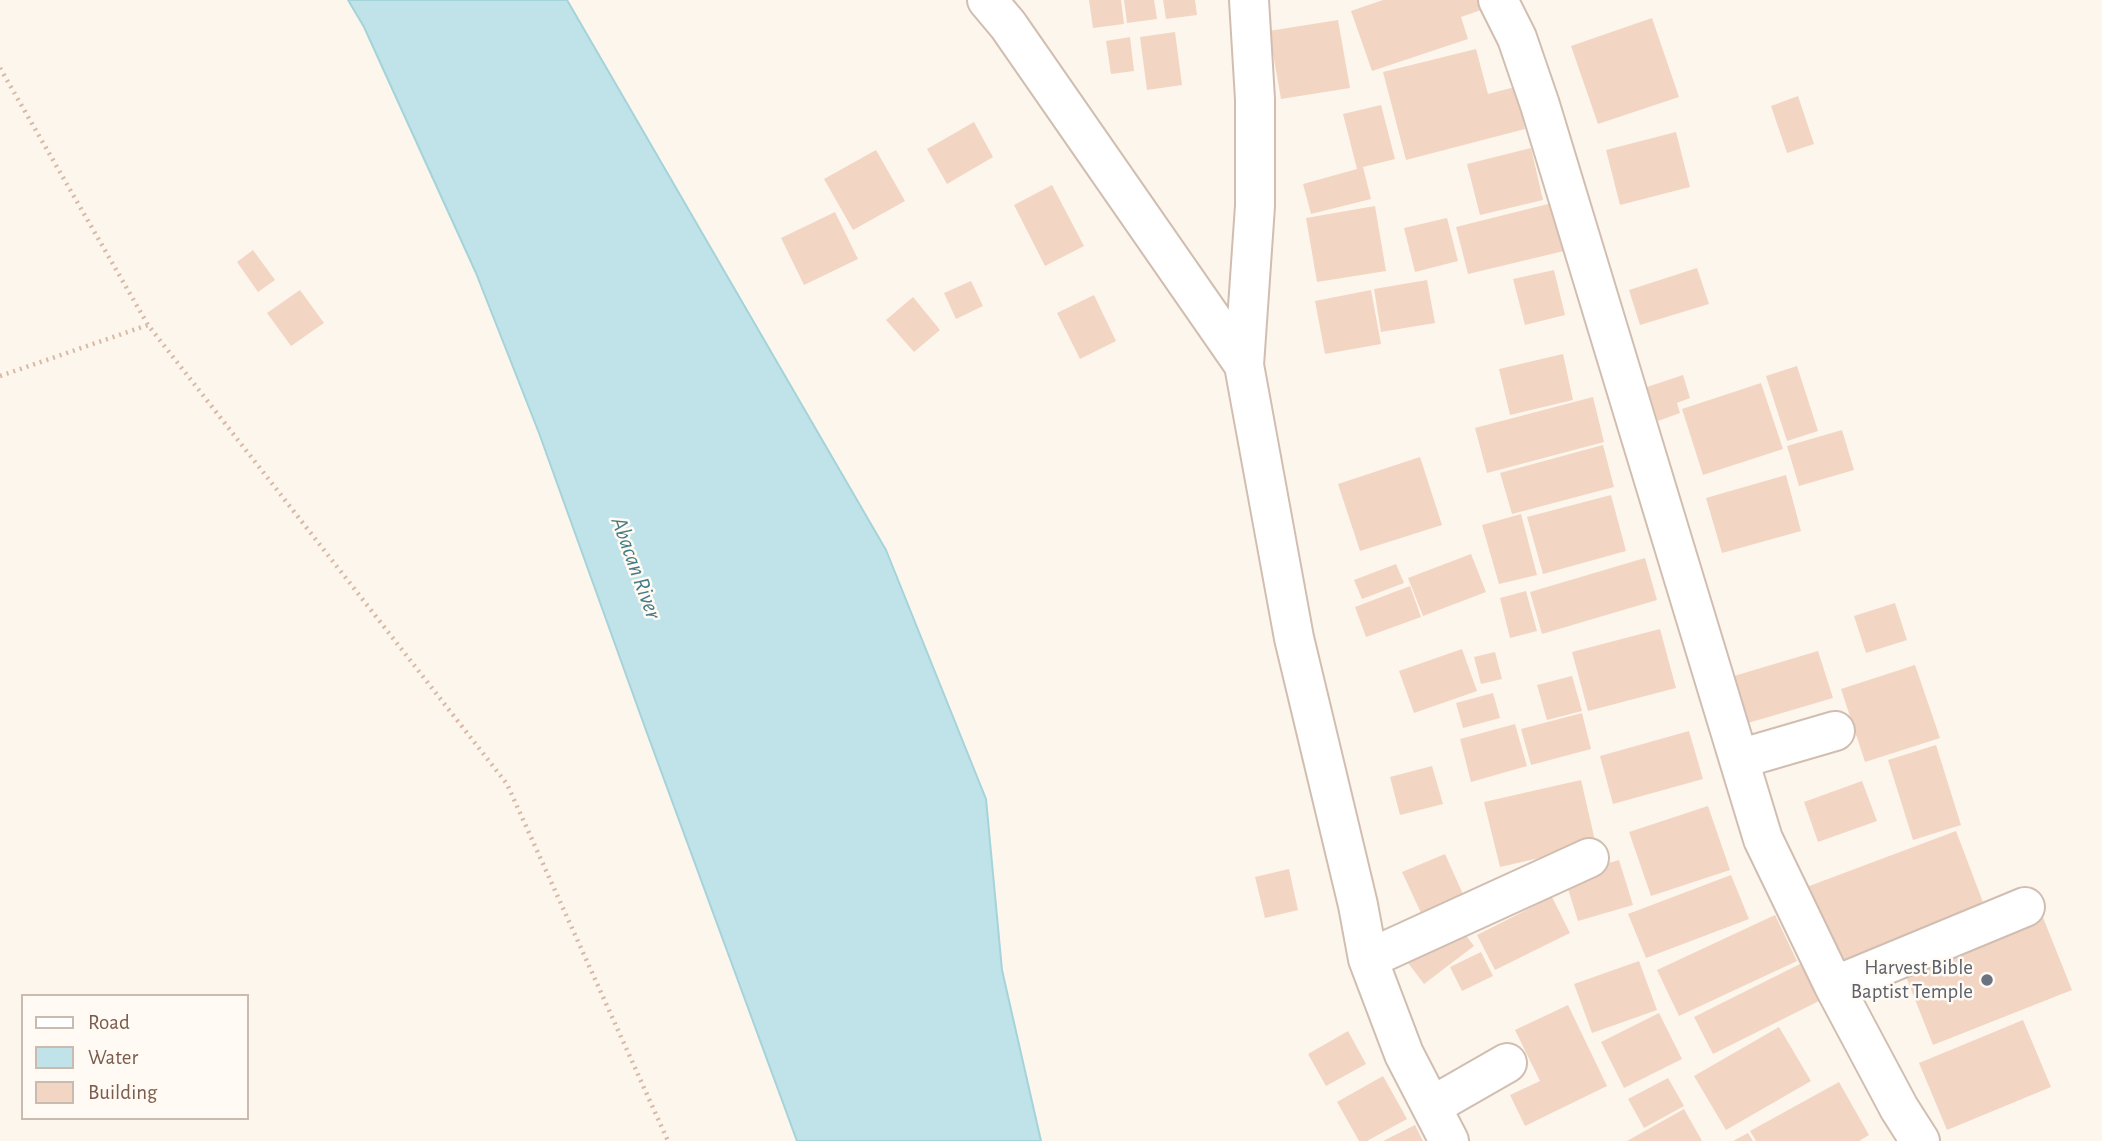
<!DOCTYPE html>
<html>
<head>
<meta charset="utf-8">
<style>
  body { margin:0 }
  #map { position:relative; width:2102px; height:1141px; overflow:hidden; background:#fdf6ec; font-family:"Alegreya Sans",sans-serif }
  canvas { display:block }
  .legend { position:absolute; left:21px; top:994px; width:228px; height:126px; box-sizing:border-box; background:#fffaf3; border:2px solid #cabbb1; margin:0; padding:9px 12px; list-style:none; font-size:21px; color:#7a5c4d }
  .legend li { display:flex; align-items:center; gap:14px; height:35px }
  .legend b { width:35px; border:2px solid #cabbb1 }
</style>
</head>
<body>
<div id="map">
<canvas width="2102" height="1141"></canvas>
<ul class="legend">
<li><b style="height:9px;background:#fff"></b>Road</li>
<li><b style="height:19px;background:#bfe3e8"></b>Water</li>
<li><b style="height:19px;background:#f3d5c3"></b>Building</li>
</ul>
</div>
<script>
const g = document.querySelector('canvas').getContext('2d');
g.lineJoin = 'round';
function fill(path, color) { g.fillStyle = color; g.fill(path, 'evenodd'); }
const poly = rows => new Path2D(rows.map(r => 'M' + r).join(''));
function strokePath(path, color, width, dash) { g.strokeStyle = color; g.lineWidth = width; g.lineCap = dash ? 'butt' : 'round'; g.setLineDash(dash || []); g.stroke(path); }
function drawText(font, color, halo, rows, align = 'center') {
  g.font = font + ' "Alegreya Sans",sans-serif'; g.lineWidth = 5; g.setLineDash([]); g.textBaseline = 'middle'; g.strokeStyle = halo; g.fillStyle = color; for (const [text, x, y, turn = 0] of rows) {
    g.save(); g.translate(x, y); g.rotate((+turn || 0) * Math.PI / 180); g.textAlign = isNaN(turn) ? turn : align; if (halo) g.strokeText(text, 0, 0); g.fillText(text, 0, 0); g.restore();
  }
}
const water = poly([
  [348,0,567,0,886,550,986,799,1002,970,1041,1141,797,1141,647,733,539,433,476,273,364,27,348,0]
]);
fill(water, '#bfe3e8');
strokePath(water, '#a5d3da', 2);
fill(poly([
  [1089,0,1121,0,1124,24,1093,28],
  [1124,0,1154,0,1157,19,1127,23],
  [1163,0,1195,0,1197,15,1166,19],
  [1383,0,1477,0,1481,10,1461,17,1468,39,1372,71,1351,11],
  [1652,18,1679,97,1598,124,1571,46],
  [1338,20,1350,88,1281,99,1269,31],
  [1175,32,1182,85,1147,90,1140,37],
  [1130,37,1134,71,1111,74,1106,41],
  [1476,49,1488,94,1515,87,1525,129,1406,160,1383,72],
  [1798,96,1814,144,1787,153,1771,106],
  [1381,105,1395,159,1363,167,1371,199,1311,214,1303,184,1357,169,1343,114],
  [974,122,993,157,947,184,927,149],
  [1676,132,1690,187,1620,205,1606,150],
  [1531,148,1543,200,1480,215,1467,164],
  [876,150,905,201,853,230,824,179],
  [1052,185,1084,246,1045,266,1014,205],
  [1556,202,1568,250,1468,274,1456,227],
  [1375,206,1386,271,1317,282,1306,218],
  [835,212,858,259,804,285,781,238],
  [1447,218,1458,261,1415,272,1404,228],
  [253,250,275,280,258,292,237,262],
  [1697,268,1709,304,1640,325,1629,290],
  [1554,270,1565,315,1525,325,1513,279],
  [1427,280,1435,323,1381,332,1374,289],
  [971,281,983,306,956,319,944,293],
  [300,290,324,323,291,346,267,313],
  [1371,290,1381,344,1325,354,1315,301],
  [1094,295,1116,341,1080,359,1057,313],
  [913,297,940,330,914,352,886,320],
  [1563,354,1573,400,1510,415,1499,369],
  [1797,366,1818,431,1787,441,1766,376],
  [1683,375,1690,398,1677,403,1680,413,1658,421,1647,387],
  [1761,383,1783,449,1703,475,1682,409],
  [1593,397,1604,442,1487,473,1475,428],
  [1842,430,1854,470,1799,486,1787,446],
  [1603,445,1614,487,1512,514,1500,473],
  [1420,457,1442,525,1360,551,1338,484],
  [1786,475,1801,531,1722,553,1706,498],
  [1611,495,1626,551,1543,574,1527,517],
  [1521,514,1537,575,1499,584,1482,525],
  [1471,554,1486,592,1423,616,1408,578],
  [1645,558,1657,600,1542,634,1530,592],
  [1396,564,1404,583,1362,599,1354,580],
  [1410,586,1421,617,1366,637,1355,607],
  [1526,591,1537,631,1510,638,1500,598],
  [1895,603,1907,640,1866,653,1854,616],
  [1660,629,1676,688,1588,711,1572,652],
  [1462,649,1477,691,1414,713,1399,671],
  [1818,651,1833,698,1748,723,1734,676],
  [1495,652,1502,679,1481,684,1474,657],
  [1915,665,1940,738,1865,762,1841,689],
  [1572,676,1582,711,1547,720,1537,685],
  [1493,693,1500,718,1463,728,1456,703],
  [1582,713,1591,749,1531,765,1521,729],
  [1515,724,1527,766,1471,782,1460,739],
  [1689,731,1703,779,1613,804,1600,756],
  [1936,745,1961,825,1913,840,1888,760],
  [1432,766,1443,804,1400,815,1390,777],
  [1581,780,1596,845,1500,867,1484,802],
  [1862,781,1877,821,1818,842,1804,802],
  [1708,806,1730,870,1651,896,1629,832],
  [1956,831,1989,918,1837,975,1804,888],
  [1445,854,1470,910,1428,928,1402,872],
  [1619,860,1633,905,1578,921,1564,876],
  [1289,869,1298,910,1265,918,1255,877],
  [1731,875,1749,919,1646,958,1628,914],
  [1552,897,1570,933,1495,970,1477,935],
  [1775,915,1797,961,1679,1016,1657,970],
  [2042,915,2072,990,1933,1045,1903,969],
  [1455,921,1474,946,1424,984,1405,959],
  [1481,952,1493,976,1462,991,1450,967],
  [1639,961,1657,1010,1592,1033,1574,984],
  [1802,963,1821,1000,1713,1054,1694,1017],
  [1568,1005,1607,1086,1525,1126,1510,1095,1540,1081,1515,1030],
  [1659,1013,1682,1059,1624,1088,1601,1042],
  [2023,1020,2051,1087,1947,1130,1919,1063],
  [1779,1027,1811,1081,1726,1130,1694,1076],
  [1348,1031,1366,1064,1326,1086,1308,1054],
  [1383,1076,1407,1119,1367,1141,1359,1141,1337,1102],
  [1668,1078,1684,1106,1644,1128,1628,1099],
  [1839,1082,1869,1135,1859,1141,1756,1141,1750,1131],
  [1684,1109,1702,1141,1627,1141],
  [1415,1125,1423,1141,1383,1141],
  [1748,1133,1753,1141,1733,1141]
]), '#f3d5c3');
const minor = poly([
  [987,0,1008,25,1244,365],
  [1249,0,1255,99,1255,206,1244,365,1294,638,1358,905,1368,959,1404,1054,1449,1141],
  [1498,0,1517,38,1540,105,1763,839,1834,986,1899,1108,1920,1141],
  [1739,759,1835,731],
  [1368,959,1589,858],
  [1834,986,2025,907],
  [1432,1106,1507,1063]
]);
strokePath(minor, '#d1beb0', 42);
strokePath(poly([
  [0,68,148,325,507,784,668,1141],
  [0,376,148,325]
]), '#d9b8a5', 4.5, [2, 5]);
strokePath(minor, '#fff', 38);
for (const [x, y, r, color] of [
  [1987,980,7,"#6b7280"]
]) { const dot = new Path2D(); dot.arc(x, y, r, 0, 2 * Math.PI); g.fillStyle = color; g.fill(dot); strokePath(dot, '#fffaf3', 2.5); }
drawText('21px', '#5b616d', '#fffaf3', [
  ["Harvest Bible",1973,968],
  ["Baptist Temple",1973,992]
], 'right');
drawText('italic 23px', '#437c86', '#fffaf3', [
  ["Abacan River",636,568,70]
]);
</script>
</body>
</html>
